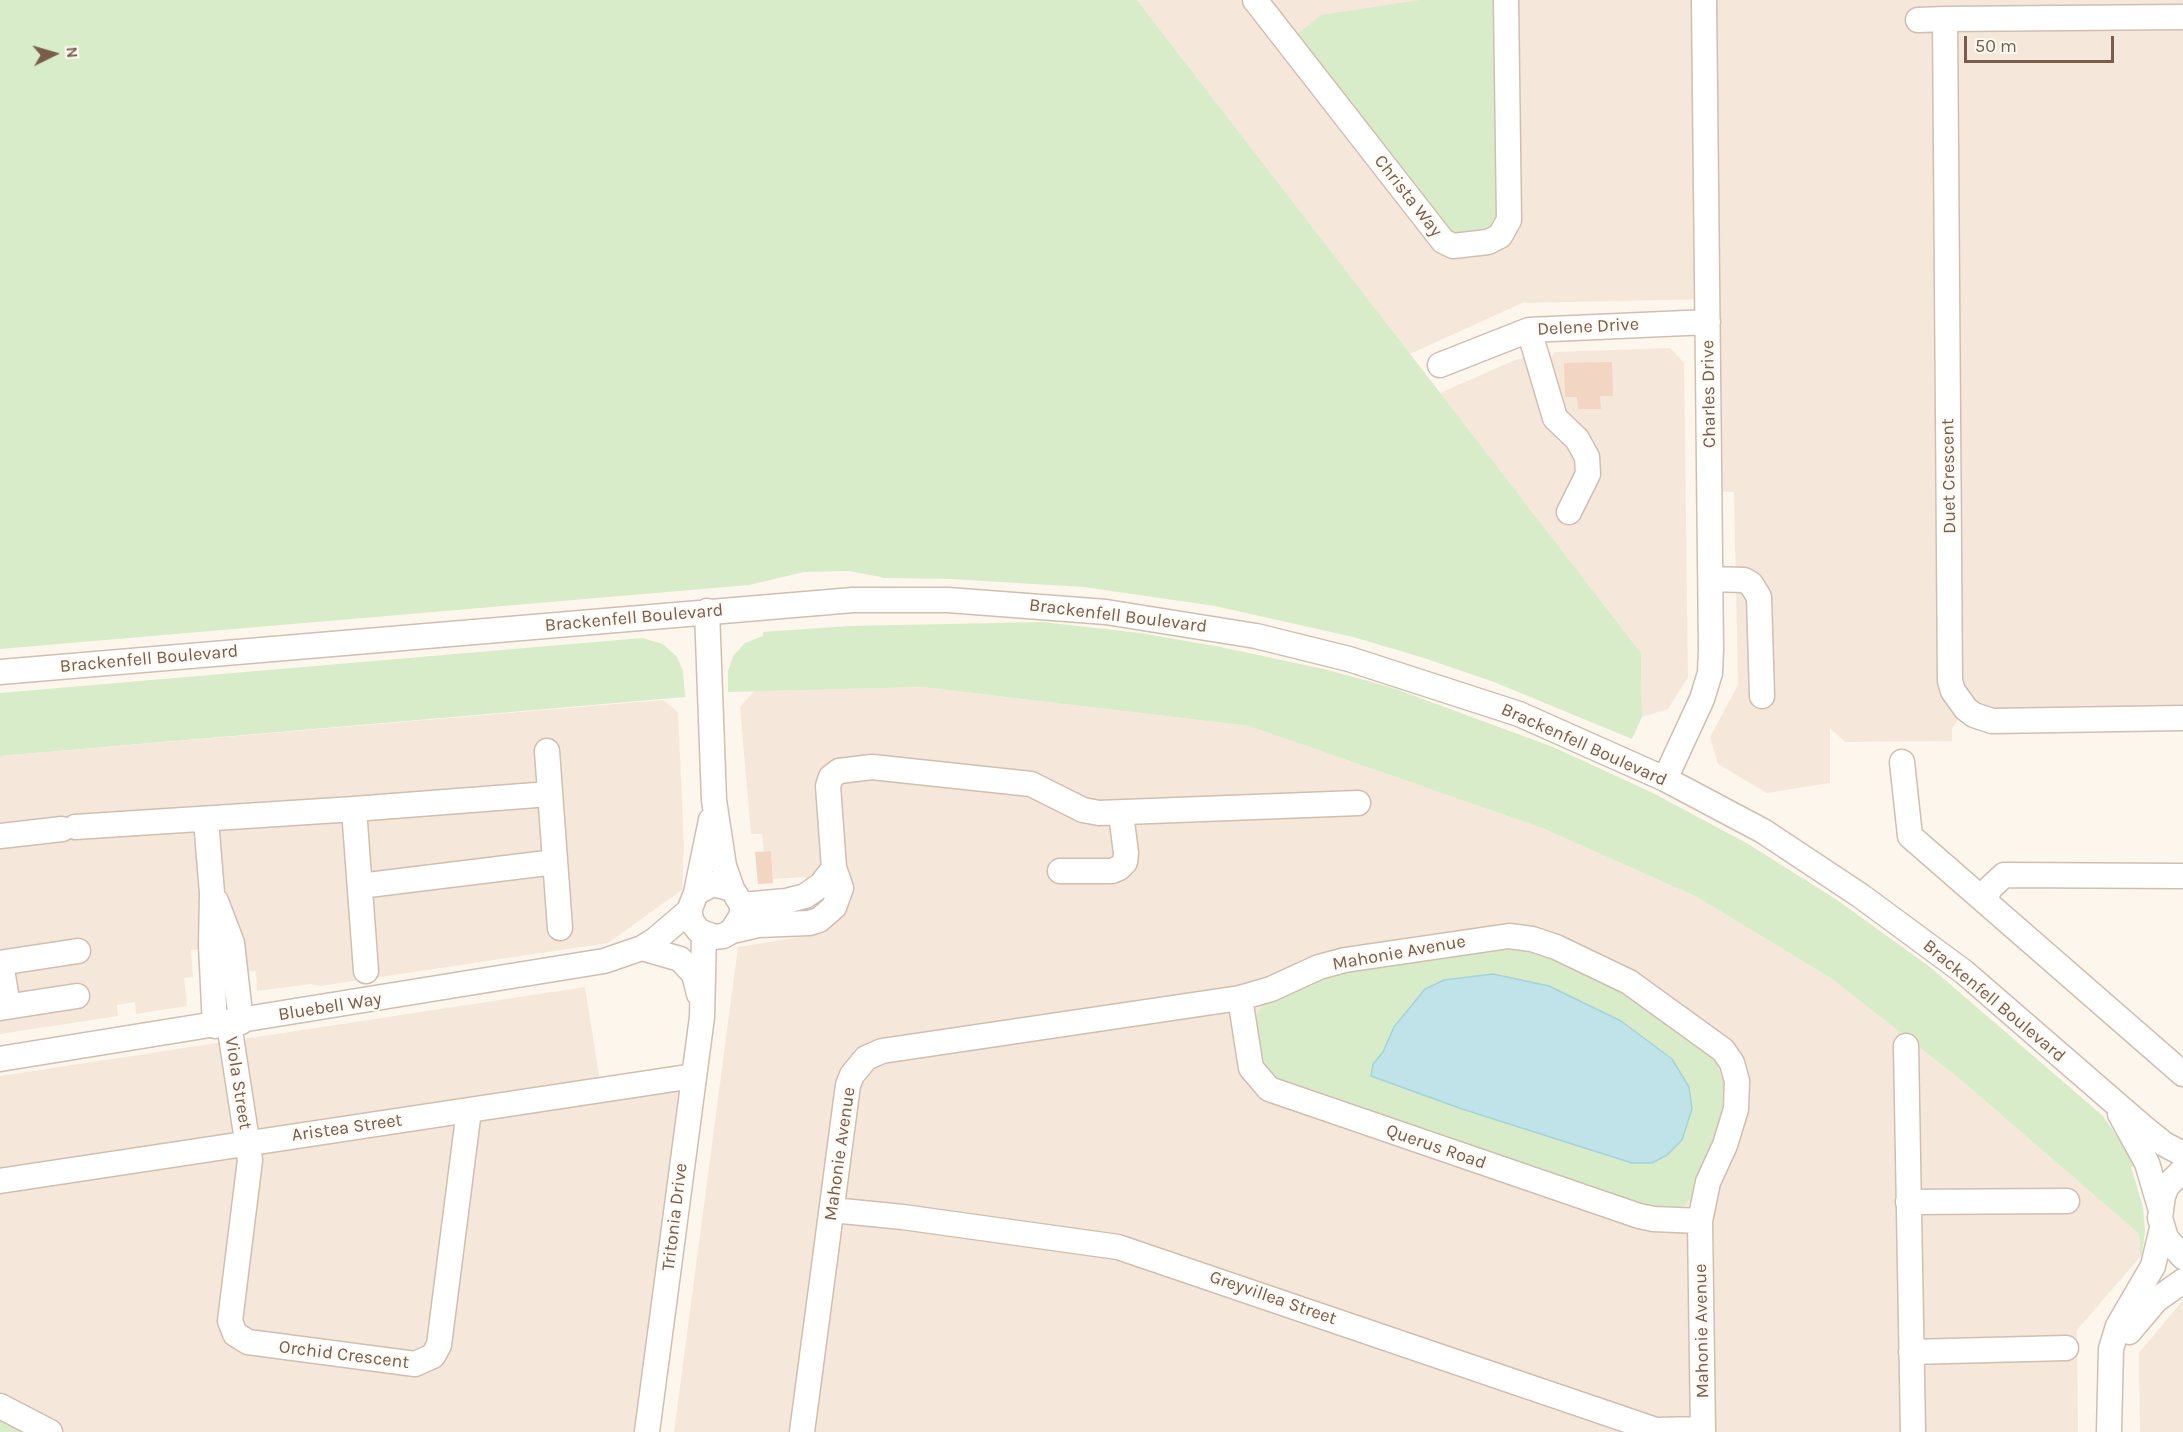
<!DOCTYPE html>
<html>
<head>
<meta charset="utf-8">
<style>
  body { margin:0 }
  #map { position:relative; width:2183px; height:1432px; overflow:hidden; background:#fdf6ec; font-family:Karla,sans-serif }
  canvas { display:block }
  .north { position:absolute; left:24px; top:24px; width:60px; height:60px; -webkit-text-stroke:4px #fffaf3; paint-order:stroke; rotate:85deg; font-size:16px; font-weight:700; line-height:24px; text-align:center; color:#7a5c4d }
  .north::after { content:''; display:block; margin:auto; width:21px; height:27px; background:#7a5c4d; clip-path:polygon(50% 0,100% 100%,50% 72%,0 100%) }
  .scale { position:absolute; left:1964px; top:36px; width:150px; height:27px; box-sizing:border-box; border:3px solid #7a5c4d; border-top:0; padding-left:8px; font-size:18px; line-height:21px; white-space:nowrap; color:#7a5c4d; -webkit-text-stroke:4px #fffaf3; paint-order:stroke }
</style>
</head>
<body>
<div id="map">
<canvas width="2183" height="1432"></canvas>
<div class="north">N</div>
<div class="scale">50 m</div>
</div>
<script>
const g = document.querySelector('canvas').getContext('2d');
g.lineJoin = 'round';
function fill(path, color) { g.fillStyle = color; g.fill(path, 'evenodd'); }
const poly = rows => new Path2D(rows.map(r => 'M' + r).join(''));
function strokePath(path, color, width, dash) { g.strokeStyle = color; g.lineWidth = width; g.lineCap = dash ? 'butt' : 'round'; g.setLineDash(dash || []); g.stroke(path); }
function drawText(font, color, halo, rows, align = 'center') {
  g.font = font + ' Karla,sans-serif'; g.lineWidth = 4.5; g.setLineDash([]); g.textBaseline = 'middle'; g.strokeStyle = halo; g.fillStyle = color; for (const [text, x, y, turn = 0] of rows) {
    g.save(); g.translate(x, y); g.rotate((+turn || 0) * Math.PI / 180); g.textAlign = isNaN(turn) ? turn : align; if (halo) g.strokeText(text, 0, 0); g.fillText(text, 0, 0); g.restore();
  }
}
fill(poly([
  [1137,0,2183,0,2183,719,1966,710,1952,728,1952,741,1845,742,1830,728,1830,783,1767,793,1718,764,1710,737,1738,685,1734,492,1711,491,1709,299,1522,303,1410,354],
  [1670,348,1684,363,1688,677,1668,709,1642,717,1641,653,1440,393,1515,360,1545,352,1550,359,1555,352],
  [922,687,1249,726,1542,828,1697,897,1832,979,1961,1080,2139,1234,2140,1257,2077,1330,2078,1432,674,1432,738,947,826,933,806,909,820,900,805,877,773,879,771,851,764,852,762,834,751,834,740,707,754,691],
  [663,700,678,712,684,845,682,890,608,943,320,986,311,984,257,991,256,971,245,972,220,947,191,950,193,977,184,978,187,1006,136,1014,135,1002,117,1005,118,1016,0,1034,0,756],
  [585,987,601,1088,692,1074,646,1432,53,1432,0,1405,0,1076],
  [2183,1300,2183,1432,2140,1432,2139,1353]
]), '#f5e8da');
fill(poly([
  [0,0,1137,0,1641,653,1642,717,1632,739,1494,682,1424,658,1353,637,1215,606,1084,587,951,579,885,578,849,571,804,572,749,585,0,649],
  [1420,0,1496,0,1498,213,1495,224,1485,232,1451,236,1294,37,1321,15],
  [1043,622,1140,633,1221,647,1328,670,1393,688,1553,747,1653,793,1750,845,1837,900,1930,967,2103,1116,2136,1164,2131,1167,2143,1207,2145,1232,2142,1254,2140,1257,2139,1234,1961,1080,1832,979,1697,897,1542,828,1249,726,922,687,728,692,728,671,733,656,745,643,763,636,763,632,849,626],
  [642,638,663,644,677,657,683,671,685,697,0,756,0,693],
  [1490,946,1534,948,1624,991,1713,1056,1723,1080,1725,1103,1712,1147,1693,1196,1687,1203,1680,1208,1663,1212,1281,1084,1261,1067,1254,1020,1262,1006,1268,1002,1327,974],
  [1493,974,1632,1163,1463,1109,1372,1076,1373,1064,1383,1052,1394,1027,1424,989,1444,980],
  [0,1416,31,1432,0,1432]
]), '#d8ecc9');
const water = poly([
  [1493,974,1549,986,1621,1021,1672,1059,1689,1087,1692,1109,1682,1140,1667,1155,1652,1163,1632,1163,1462,1109,1371,1076,1373,1064,1383,1052,1394,1027,1425,989,1444,980,1493,974]
]);
fill(water, '#bfe3e8');
strokePath(water, '#a5d3da', 1.5);
fill(poly([
  [1612,362,1613,396,1600,396,1601,409,1578,409,1577,397,1565,397,1564,363],
  [771,851,773,883,758,884,755,852]
]), '#f3d5c3');
const minor = poly([
  [1255,0,1443,241,1453,246,1488,242,1500,236,1509,220,1506,0],
  [2183,17,1945,19,1950,681,1953,691,1966,709,1974,715,1992,721,2183,718],
  [1918,20,1945,19],
  [1529,330,1555,418,1577,439,1587,457,1588,474,1569,512],
  [1440,365,1529,330,1708,322],
  [1711,579,1744,580,1751,584,1759,597,1762,696],
  [707,611,714,800,724,866,732,889,742,905,742,915,732,931,723,936,714,937,699,931,692,922,689,911,696,893,713,884,732,889],
  [0,672,853,600,948,600,1106,612,1256,636,1349,659,1519,714,1665,779,1763,831,1861,896,1964,972,2143,1127,2164,1144,2183,1154],
  [547,751,560,928],
  [1902,762,1910,836,2183,1074],
  [1665,779,1702,699,1710,673,1711,649,1704,0],
  [354,809,549,794],
  [206,820,212,893,211,945,215,1026],
  [75,827,354,809,366,971],
  [0,836,62,829],
  [1060,871,1112,871,1119,868,1125,862,1126,853,1121,814],
  [360,886,555,862],
  [696,893,711,820],
  [216,901,232,943,241,1022],
  [1985,901,1990,888,2004,875,2183,876],
  [742,905,786,901,805,896,821,885,834,868],
  [732,931,758,925,809,923,819,920,834,907,841,888,834,868,828,786,831,777,839,771,872,767,1031,784,1083,810,1099,813,1358,803],
  [642,948,680,959,694,974,699,994],
  [0,963,78,951],
  [1,963,8,1006],
  [1240,998,1251,1068,1269,1089,1639,1216,1654,1219,1700,1221],
  [0,1008,77,996],
  [229,1024,250,1160,230,1321,235,1334,248,1342,415,1364,433,1356,439,1345,469,1110],
  [1906,1046,1913,1432],
  [0,1059,604,961,642,948,655,940,689,911],
  [2120,1114,2147,1163,2160,1207],
  [2183,1170,2167,1186,2163,1196,2160,1218,2166,1238,2183,1257],
  [0,1181,694,1076],
  [1908,1202,2067,1201],
  [832,1210,903,1217,1118,1247,1656,1430,1703,1429],
  [2129,1332,2156,1300,2183,1281],
  [1911,1352,2066,1348],
  [0,1406,50,1432],
  [647,1432,702,1017,704,934],
  [802,1432,848,1085,852,1075,866,1058,882,1051,1240,998,1271,989,1319,967,1345,960,1509,936,1532,939,1556,947,1629,982,1723,1050,1732,1063,1737,1081,1736,1109,1725,1145,1708,1182,1700,1221,1703,1432],
  [2109,1432,2111,1349,2118,1326,2153,1266,2162,1228]
]);
strokePath(minor, '#d1beb0', 27);
strokePath(minor, '#fff', 24);
drawText('18px', '#7a5c4d', '#fffaf3', [
  ["Christa Way",1408,196,52],
  ["Delene Drive",1588,327,-3],
  ["Charles Drive",1709,394,-91],
  ["Duet Crescent",1949,476,-91],
  ["Brackenfell Boulevard",1118,616,7],
  ["Brackenfell Boulevard",634,618,-5],
  ["Brackenfell Boulevard",149,659,-5],
  ["Brackenfell Boulevard",1584,745,24],
  ["Mahonie Avenue",1399,953,-10],
  ["Brackenfell Boulevard",1994,1001,40],
  ["Bluebell Way",330,1007,-9],
  ["Viola Street",238,1083,81],
  ["Aristea Street",347,1128,-8],
  ["Querus Road",1436,1147,19],
  ["Mahonie Avenue",840,1154,-82],
  ["Tritonia Drive",675,1217,-83],
  ["Greyvillea Street",1273,1298,19],
  ["Mahonie Avenue",1702,1331,-91],
  ["Orchid Crescent",344,1355,7]
]);
</script>
</body>
</html>
